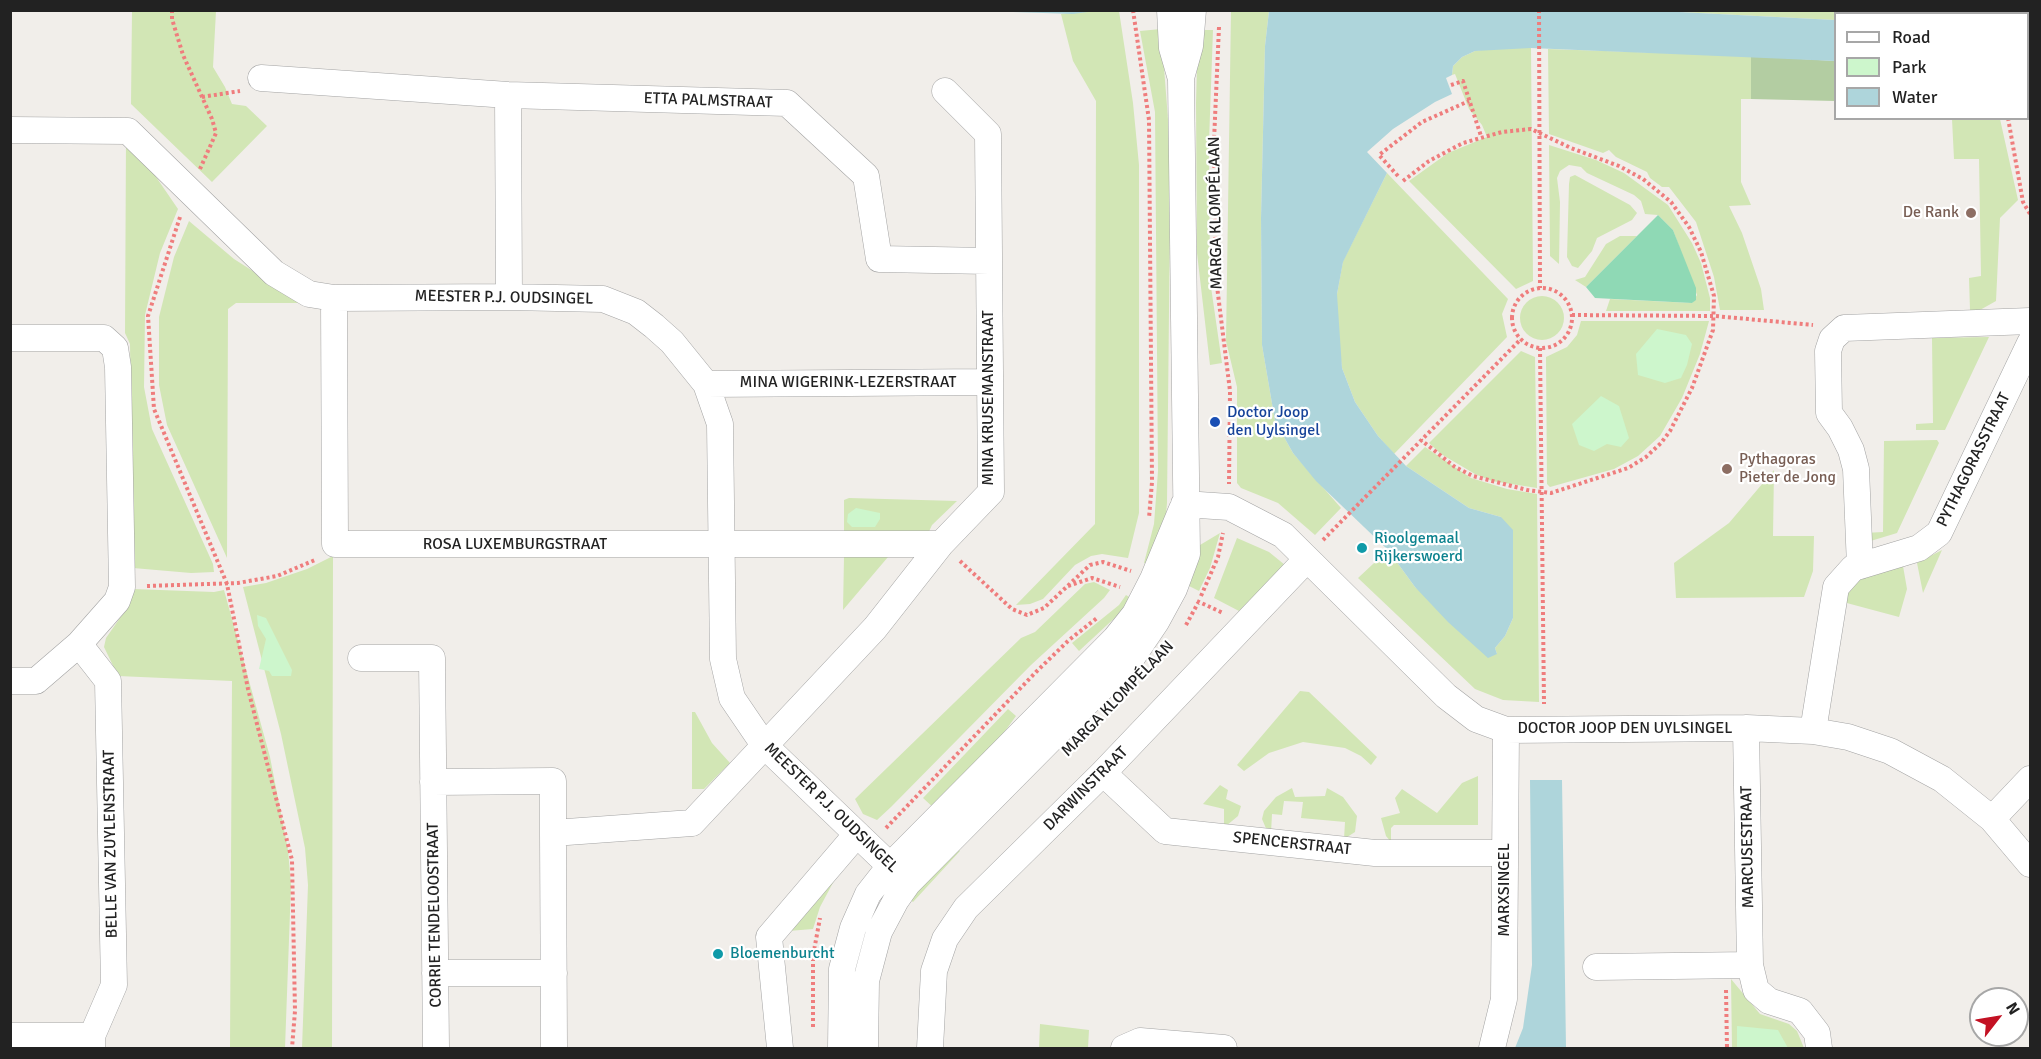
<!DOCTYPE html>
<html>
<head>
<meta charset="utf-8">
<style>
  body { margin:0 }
  #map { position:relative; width:2041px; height:1059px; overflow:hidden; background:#f1eeea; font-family:Signika,sans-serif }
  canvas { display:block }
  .frame { position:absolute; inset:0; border:12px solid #222; pointer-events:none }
  .legend { position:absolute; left:1834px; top:12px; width:195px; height:108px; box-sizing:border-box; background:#fff; border:2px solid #a7a7a7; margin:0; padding:8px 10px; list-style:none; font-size:18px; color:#222 }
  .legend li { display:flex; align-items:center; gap:12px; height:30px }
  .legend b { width:30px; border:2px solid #a7a7a7 }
  .north { position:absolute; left:1969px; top:987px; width:60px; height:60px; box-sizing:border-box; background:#fff; border:2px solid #a7a7a7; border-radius:50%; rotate:59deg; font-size:16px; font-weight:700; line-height:24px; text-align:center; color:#222 }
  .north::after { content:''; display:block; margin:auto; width:21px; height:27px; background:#c31123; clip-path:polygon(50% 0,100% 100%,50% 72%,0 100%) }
</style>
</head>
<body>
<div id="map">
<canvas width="2041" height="1059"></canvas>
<div class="frame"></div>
<ul class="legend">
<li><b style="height:8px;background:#fff"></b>Road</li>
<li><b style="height:16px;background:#cdf6cc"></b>Park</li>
<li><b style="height:16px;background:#aed5db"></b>Water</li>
</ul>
<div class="north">N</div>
</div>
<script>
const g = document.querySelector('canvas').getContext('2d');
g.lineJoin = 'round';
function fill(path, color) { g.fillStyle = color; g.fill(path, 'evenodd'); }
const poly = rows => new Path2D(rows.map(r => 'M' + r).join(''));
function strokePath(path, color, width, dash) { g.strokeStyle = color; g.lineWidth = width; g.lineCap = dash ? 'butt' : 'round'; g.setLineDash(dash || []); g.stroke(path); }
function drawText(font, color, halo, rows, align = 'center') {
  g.font = font + ' Signika,sans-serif'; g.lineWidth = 4.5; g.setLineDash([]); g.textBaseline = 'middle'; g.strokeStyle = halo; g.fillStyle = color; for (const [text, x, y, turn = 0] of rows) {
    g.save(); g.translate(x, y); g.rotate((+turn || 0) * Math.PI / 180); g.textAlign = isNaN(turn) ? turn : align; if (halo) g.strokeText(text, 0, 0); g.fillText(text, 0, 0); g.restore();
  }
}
fill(poly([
  [132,11,216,11,213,67,225,87,232,104,246,106,267,126,212,182,131,104],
  [1095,11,1119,11,1133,103,1139,165,1139,513,1128,558,1102,554,1091,556,1075,565,1043,599,1030,604,1016,605,1095,524,1096,101,1073,61,1061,14],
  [1231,11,1269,11,1265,46,1261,218,1262,345,1275,421,1293,453,1341,508,1315,535,1278,503,1241,488,1237,483,1237,387,1226,341],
  [1660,11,2001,11,2001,14,1836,14,1835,20],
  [1161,29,1169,132,1170,214,1167,503,1165,527,1153,567,1144,563,1154,524,1158,471,1155,112,1140,31],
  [1198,30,1213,30,1209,142,1210,280,1222,363,1210,365,1197,253,1196,103],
  [1493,48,1531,48,1533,281,1516,289,1409,181,1448,153,1487,137,1482,125,1469,109,1455,74,1452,75,1453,66,1462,57,1475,51],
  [1548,49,1751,56,1751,99,1741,99,1741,182,1751,205,1729,206,1742,233,1761,289,1764,310,1720,310,1714,277,1696,222,1669,187,1662,187,1650,178,1647,172,1616,157,1609,150,1603,153,1549,134],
  [1952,119,2000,119,2018,200,2000,218,1996,301,1980,310,1970,310,1969,278,1981,276,1979,159,1954,159],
  [126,139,141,155,178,209,160,253,145,315,144,387,152,429,213,564,214,572,191,573,133,568,130,344,125,333],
  [1549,145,1596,160,1624,173,1668,205,1692,243,1701,263,1710,298,1710,311,1606,311,1610,299,1692,303,1697,295,1673,230,1658,215,1645,214,1641,201,1634,195,1587,173,1581,167,1569,165,1560,171,1557,178,1560,202,1559,264,1550,256],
  [1387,173,1508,299,1502,314,1507,337,1394,454,1378,436,1355,402,1342,368,1337,330,1337,294,1343,261],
  [1575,175,1630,205,1637,213,1632,220,1597,238,1592,251,1578,268,1572,266,1567,257,1569,184,1570,177],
  [189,221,234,259,303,303,236,303,228,309,227,558,167,425,159,385,159,317,174,257],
  [1620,236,1637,236,1586,287,1575,280,1585,277,1606,244],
  '1520 318a22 22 0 1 1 44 0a22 22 0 1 1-44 0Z',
  [1581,321,1709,321,1700,354,1682,398,1660,436,1638,456,1614,469,1550,487,1547,484,1546,357,1567,347,1577,335],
  [1989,337,1945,430,1916,430,1916,424,1933,423,1932,338],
  [1521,351,1535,357,1537,488,1492,481,1475,474,1441,454,1429,443],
  [1937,440,1939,443,1897,533,1864,543,1864,533,1883,532,1884,441],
  [1425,447,1471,478,1507,489,1537,494,1539,702,1503,700,1475,689,1358,578,1388,550,1415,587,1497,654,1495,648,1505,636,1513,618,1501,517,1469,508,1406,466],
  [1774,470,1773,536,1814,536,1813,571,1804,597,1676,598,1674,563,1729,523],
  [849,498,957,501,932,525,925,540,844,539,844,500],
  [1220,533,1210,568,1199,591,1185,584,1200,545],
  [1237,538,1269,552,1285,565,1239,611,1214,598],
  [1942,550,1923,593,1917,563],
  [333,556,332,1048,302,1048,308,885,305,848,281,734,243,587,266,583,307,569],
  [844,557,888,557,843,610],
  [1903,566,1907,589,1899,617,1843,602,1845,594,1864,575,1885,567],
  [1094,582,1110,590,1104,598,1031,665,891,807,877,820,863,814,855,799,1021,638,1035,632,1085,584],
  [133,589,214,592,224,590,270,757,288,850,291,885,285,1048,230,1048,232,681,118,676,104,647,106,638,129,605],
  [1126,595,1134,600,1079,651,1072,643,1119,605],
  [1300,691,1309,692,1377,757,1371,765,1361,756,1345,748,1303,742,1269,753,1244,771,1237,765],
  [1008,709,1016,716,977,770,936,810,923,798],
  [692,712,695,712,712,743,730,763,704,789,692,789],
  [1478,776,1478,825,1394,825,1391,828,1391,842,1386,836,1381,818,1400,813,1395,798,1402,789,1437,813,1462,783],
  [1220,785,1228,790,1226,799,1241,806,1238,816,1226,826,1224,826,1224,809,1203,804],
  [1292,788,1295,797,1325,796,1327,788,1343,797,1357,816,1355,832,1344,839,1345,822,1301,818,1303,802,1284,801,1282,815,1272,814,1271,833,1268,833,1262,819,1264,811,1276,797],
  [956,847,960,851,913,902,907,897],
  [842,866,820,907,813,929,776,932],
  [1731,979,1760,1014,1789,1024,1797,1031,1804,1048,1732,1048],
  [1040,1024,1089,1030,1088,1048,1039,1048]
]), '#d2e6b5');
fill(poly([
  [1751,56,1835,61,1835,101,1751,99]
]), '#b3cda2');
fill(poly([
  [1657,329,1686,335,1692,344,1687,365,1681,378,1665,383,1638,375,1636,354],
  [1601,396,1619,406,1629,438,1621,447,1607,444,1594,451,1579,445,1572,424],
  [856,508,880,513,880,519,875,527,852,527,847,522,848,514],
  [257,615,266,618,292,670,291,676,272,676,269,671,259,669,266,639,258,626],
  [1737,1026,1778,1030,1788,1048,1737,1048]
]), '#cdf6cc');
fill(poly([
  [1658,215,1673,230,1696,288,1696,300,1692,303,1595,298,1586,287]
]), '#8fd9b5');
fill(poly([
  [983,11,1095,10,1095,11,1073,14],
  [1660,11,1835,20,1835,61,1531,48,1475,51,1462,57,1453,66,1452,75,1446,78,1452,94,1435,102,1393,129,1367,152,1387,173,1343,262,1337,294,1342,368,1355,402,1378,436,1406,466,1469,508,1501,517,1513,530,1513,618,1505,636,1495,648,1497,654,1488,658,1448,622,1415,587,1388,550,1316,481,1293,453,1275,421,1262,345,1261,218,1265,46,1269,11],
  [1530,780,1562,780,1566,1048,1515,1048,1523,1028,1532,965]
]), '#aed5db');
const minor = poly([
  [261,78,508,95,787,103,866,176,879,259,989,261],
  [1181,78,1190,46,1193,10],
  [508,95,509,297],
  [10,130,128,131,274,273,309,294,334,298,509,297,603,299,636,312,654,326,672,342,706,384,720,424,723,659,732,698,764,745,908,883],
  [334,298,335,544,941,544],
  [10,338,104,338,115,348,118,367,122,587,117,601,79,644,36,681,10,681],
  [706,384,990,382],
  [1184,504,1229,507,1283,535,1446,696,1476,719,1506,730,1746,728,1813,731,1848,737,1890,751,1942,779,1992,819,2030,864],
  [1860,566,1856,469,1851,450,1840,428,1829,413,1828,351,1832,339,1844,328,2030,321],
  [79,644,108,681,114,985,92,1036,92,1048],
  [361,658,432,658,436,1048],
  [1746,728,1750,965,1756,990,1769,1001,1800,1011,1817,1033,1819,1048],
  [1813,731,1836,587,1853,568,1919,548,1939,533,2030,343],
  [1103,773,1165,831,1375,853,1505,853],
  [433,782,553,781,553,833],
  [1992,819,2030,779],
  [1596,967,1750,965],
  [435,973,554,973],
  [10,1036,92,1036],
  [554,1048,553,833,692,823,875,628,941,544,991,492,988,134,945,91],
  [780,1048,769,937,857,834],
  [841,1048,842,969,853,928,868,894,890,866,1115,639,1135,614,1153,579,1182,509],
  [865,1048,866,981,879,932,896,900,908,883,1133,656,1156,622,1174,589,1187,554,1181,79,1172,48,1170,10],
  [930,1048,934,971,945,939,966,908,1103,773,1307,559],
  [1124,1048,1140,1041,1224,1048],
  [1492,1048,1504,999,1506,730]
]);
strokePath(minor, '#a3a3a3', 27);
strokePath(poly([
  [172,10,172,19,183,55,212,119,216,133,200,169],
  [1133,10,1149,120,1152,482,1149,518],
  [1539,10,1540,288],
  [2010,14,2010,10],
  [1219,27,1214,141,1216,278,1230,391,1229,484],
  [1451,85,1463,81,1481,136],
  [202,97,240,91],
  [2008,118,2023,202,2030,214],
  [1398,176,1379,155,1422,122,1469,101],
  [1403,181,1429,161,1463,143,1502,132,1531,129,1571,148,1619,166,1643,179,1671,202,1689,227,1701,252,1714,296,1713,330,1692,388,1670,431,1661,443,1646,457,1628,468,1551,493,1527,490,1473,476,1455,467,1421,440],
  [180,217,148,316,154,409,227,584,248,689,292,860,295,1011,292,1048],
  '1512 318a30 30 0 1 1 60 0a30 30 0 1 1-60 0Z',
  [1572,315,1715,316,1813,325],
  [1540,348,1544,704],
  [1323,540,1521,339],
  [960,561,1012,609,1027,615,1044,608,1090,565,1103,562,1131,571],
  [147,586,238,583,277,576,315,560],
  [1068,586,1092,578,1120,587],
  [1201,596,1218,557,1223,533],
  [1197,601,1223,613],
  [1186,625,1198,603],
  [886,828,1036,672,1069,640,1097,618],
  [1726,990,1727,1048],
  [813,1027,813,956,820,918]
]), '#ef7d7d', 4, [3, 3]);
strokePath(minor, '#fff', 26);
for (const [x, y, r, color] of [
  [1971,213,6,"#8d6e63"],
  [1215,422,6,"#1a4fb4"],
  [1727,469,6,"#8d6e63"],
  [1362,548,6,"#0f9aa8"],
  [718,954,6,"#0f9aa8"]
]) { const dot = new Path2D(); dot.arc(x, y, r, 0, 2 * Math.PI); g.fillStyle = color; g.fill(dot); strokePath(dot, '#fff', 2); }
drawText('16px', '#222', '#fff', [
  ["ETTA PALMSTRAAT",708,101,2],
  ["MARGA KLOMPÉLAAN",1216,213,-91],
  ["MEESTER P.J. OUDSINGEL",504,298,1],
  ["MINA WIGERINK-LEZERSTRAAT",848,383],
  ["MINA KRUSEMANSTRAAT",989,398,-90],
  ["PYTHAGORASSTRAAT",1974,460,-64],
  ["ROSA LUXEMBURGSTRAAT",515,545],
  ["MARGA KLOMPÉLAAN",1118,699,-46],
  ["DOCTOR JOOP DEN UYLSINGEL",1625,729],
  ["DARWINSTRAAT",1086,789,-45],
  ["MEESTER P.J. OUDSINGEL",831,808,44],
  ["BELLE VAN ZUYLENSTRAAT",111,844,-91],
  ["SPENCERSTRAAT",1292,844,6],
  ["MARCUSESTRAAT",1748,847,-91],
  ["MARXSINGEL",1505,890,-90],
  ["CORRIE TENDELOOSTRAAT",435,915,-91]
]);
drawText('16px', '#785e54', '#fff', [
  ["De Rank",1959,213],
  ["Pythagoras",1739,460,"left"],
  ["Pieter de Jong",1739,478,"left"]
], 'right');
drawText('16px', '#164399', '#fff', [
  ["Doctor Joop",1227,413],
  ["den Uylsingel",1227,431]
], 'left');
drawText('16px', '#0d838f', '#fff', [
  ["Rioolgemaal",1374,539],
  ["Rijkerswoerd",1374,557],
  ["Bloemenburcht",730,954]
], 'left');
</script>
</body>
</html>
